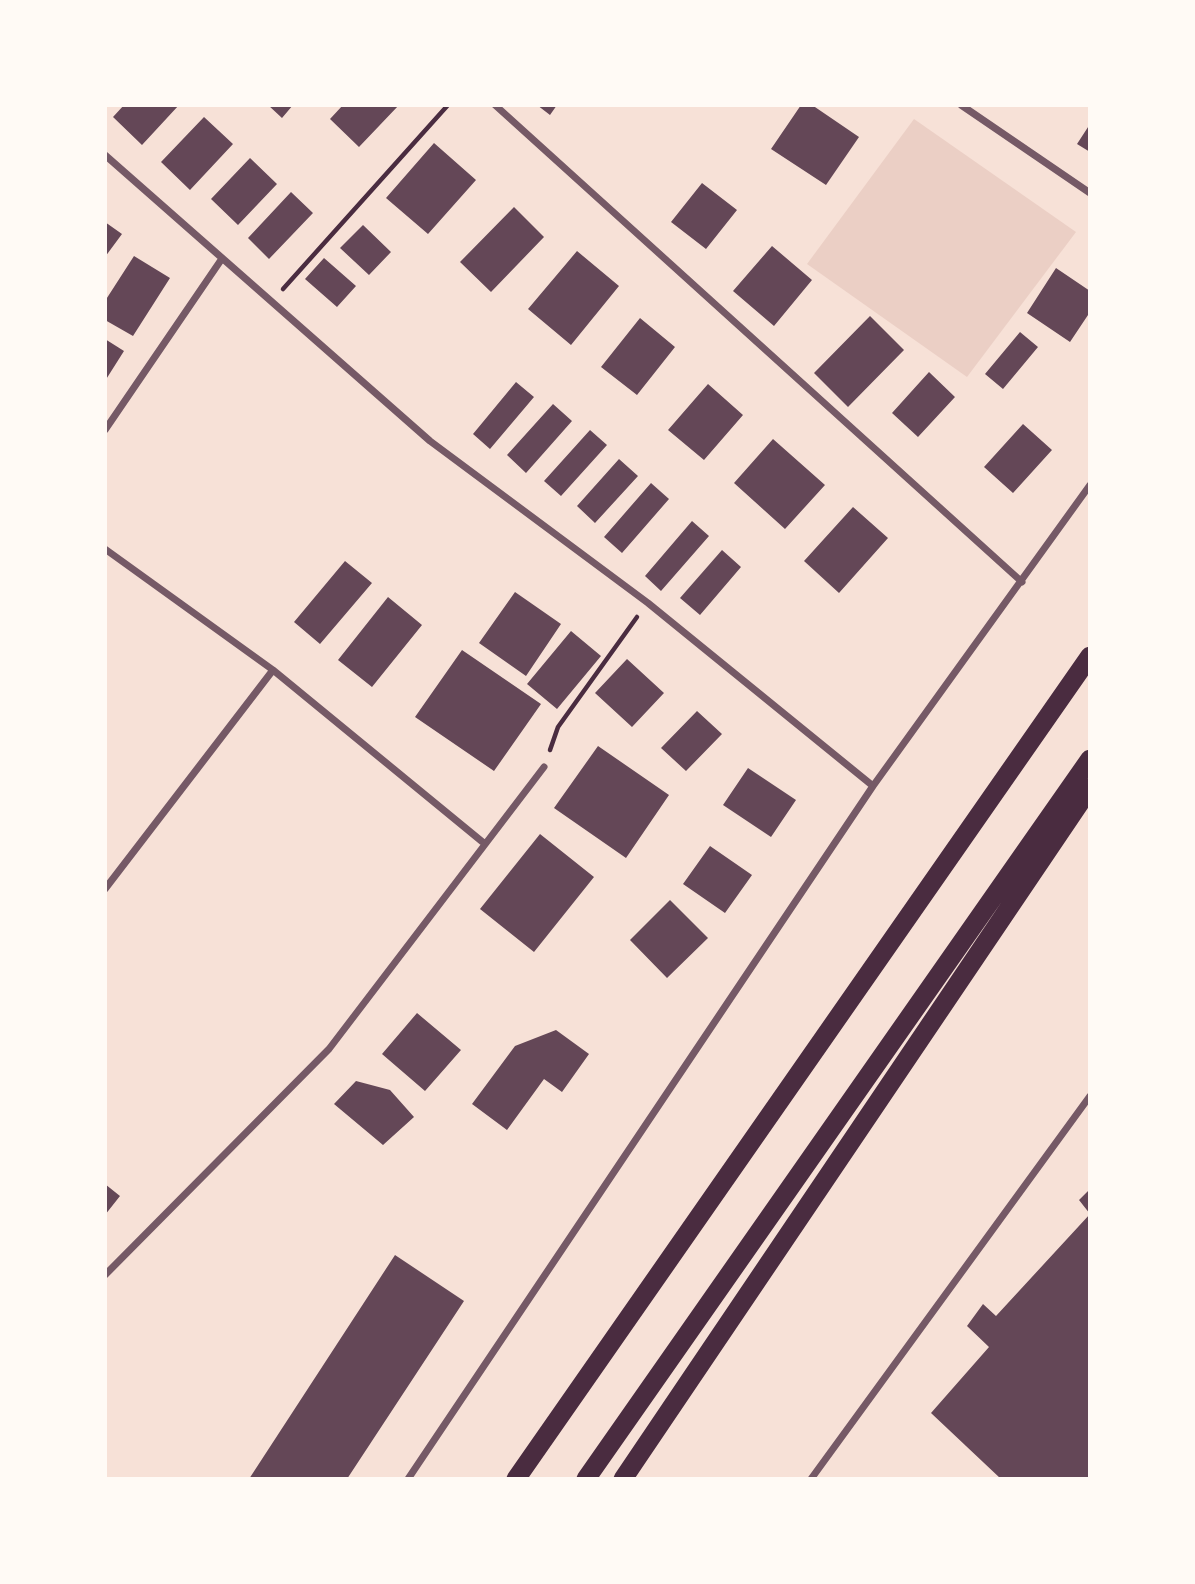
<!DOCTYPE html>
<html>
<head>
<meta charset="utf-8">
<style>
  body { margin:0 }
  #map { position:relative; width:1195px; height:1584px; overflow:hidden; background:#f7e1d7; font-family:Manrope,sans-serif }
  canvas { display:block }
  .frame { position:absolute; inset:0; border:107px solid #fffaf5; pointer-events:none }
</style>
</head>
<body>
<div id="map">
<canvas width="1195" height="1584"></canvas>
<div class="frame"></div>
</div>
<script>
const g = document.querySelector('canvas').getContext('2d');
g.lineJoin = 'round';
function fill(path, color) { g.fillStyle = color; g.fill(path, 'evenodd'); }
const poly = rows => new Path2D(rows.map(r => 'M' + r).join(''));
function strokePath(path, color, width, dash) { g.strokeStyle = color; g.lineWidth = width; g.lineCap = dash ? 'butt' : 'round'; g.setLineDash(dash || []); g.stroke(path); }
fill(poly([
  [914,119,1076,232,967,377,807,264]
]), '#ebcfc5');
fill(poly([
  [124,105,179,105,142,145,113,117],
  [268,105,293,105,282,118],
  [343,105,399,105,359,147,330,119],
  [537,105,557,105,550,115],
  [801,105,812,105,859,137,826,185,771,149],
  [204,117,233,144,190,190,161,162],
  [1090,124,1090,152,1077,144],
  [434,143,476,180,428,234,386,198],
  [250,158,277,184,238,225,211,199],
  [702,183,737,210,706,249,671,222],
  [291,192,313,213,269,259,248,238],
  [514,207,544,237,491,292,460,262],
  [105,222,122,234,105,257],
  [363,225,391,252,369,275,340,248],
  [772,246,812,280,774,326,733,291],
  [577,251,619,286,571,345,528,309],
  [134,256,170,278,133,336,105,320,105,301],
  [324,258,356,286,337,307,305,279],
  [1056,268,1090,291,1090,312,1070,342,1027,313],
  [870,316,904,350,848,407,814,373],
  [640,318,675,347,637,395,601,367],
  [1020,332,1038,347,1003,389,985,374],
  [105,339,124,351,105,381],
  [929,372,955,397,918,437,892,413],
  [516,382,534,397,490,449,473,434],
  [708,384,743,415,704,460,668,430],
  [553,404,572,421,526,473,507,455],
  [1023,424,1052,450,1013,493,984,467],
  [590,430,607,445,561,496,544,481],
  [773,439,825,485,785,529,734,483],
  [619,459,638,476,595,523,577,506],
  [651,483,669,499,622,553,604,537],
  [853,507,888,538,839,593,804,561],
  [692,521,709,536,661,591,645,576],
  [722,550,741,567,700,615,680,598],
  [345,561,372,583,320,644,294,622],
  [515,592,561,624,526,676,479,643],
  [388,597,422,625,372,687,338,660],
  [571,631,601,656,557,709,527,684],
  [462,650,541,704,494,771,415,717],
  [627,659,664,693,632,727,595,693],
  [697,711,722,734,686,771,661,748],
  [598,746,669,795,626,858,554,808],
  [748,768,796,800,771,837,723,805],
  [540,834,594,877,534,952,480,909],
  [710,846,752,875,725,913,683,884],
  [670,900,708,938,667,978,630,940],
  [417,1013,461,1050,425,1091,382,1054],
  [556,1030,589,1054,562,1092,544,1079,507,1130,472,1104,515,1046],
  [356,1081,390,1090,414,1117,383,1145,334,1104],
  [105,1184,120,1196,105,1215],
  [1090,1189,1090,1479,1001,1479,931,1413,989,1347,967,1326,983,1304,996,1316,1090,1214,1079,1200],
  [395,1255,464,1301,347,1479,249,1479]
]), '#644757');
strokePath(poly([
  [283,289,448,105],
  [550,750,558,727,637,617]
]), '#4a2c40', 4.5);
strokePath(poly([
  [495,105,1022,582],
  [961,105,1090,193],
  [105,155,430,441,648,603,873,786],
  [105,430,221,260],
  [105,549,273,670,485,844],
  [105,889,273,670],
  [105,1275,329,1049,544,767],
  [408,1479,873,786,1090,485],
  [811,1479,1090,1096]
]), '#755966', 7);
strokePath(poly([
  [516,1479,1090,656],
  [586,1479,1090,759],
  [623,1479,1090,788]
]), '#4a2c40', 19);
</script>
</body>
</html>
